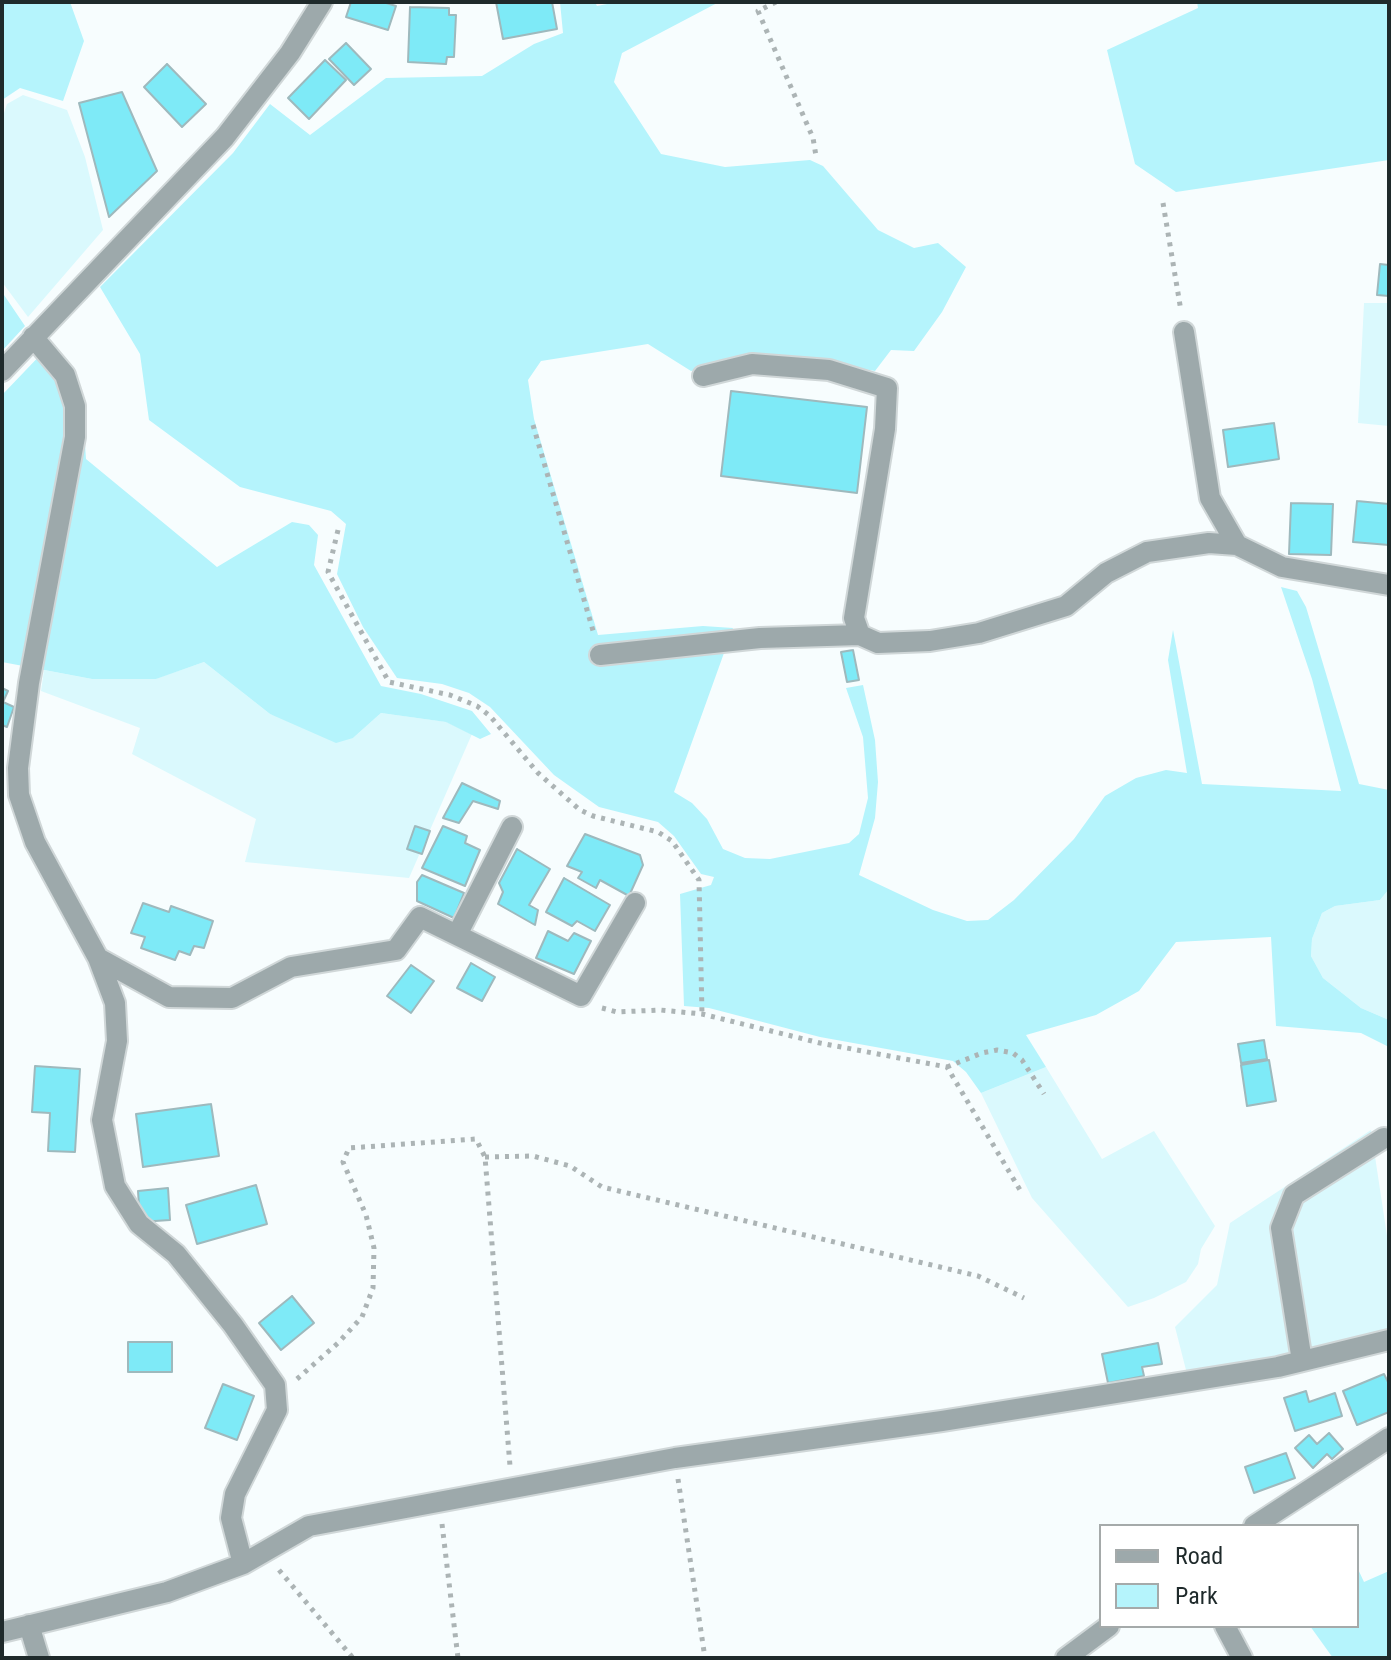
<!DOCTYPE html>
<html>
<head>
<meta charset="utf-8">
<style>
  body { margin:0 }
  #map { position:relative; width:1391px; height:1660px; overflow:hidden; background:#f7fdfe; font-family:"Roboto Condensed",sans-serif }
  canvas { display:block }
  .frame { position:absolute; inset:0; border:4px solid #1f2a2b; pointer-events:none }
  .legend { position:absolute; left:1099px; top:1524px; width:260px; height:104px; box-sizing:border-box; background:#fff; border:2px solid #a5aaaa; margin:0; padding:10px 14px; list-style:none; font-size:24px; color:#1f2a2b }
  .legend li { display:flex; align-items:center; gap:16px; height:40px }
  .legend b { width:40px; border:2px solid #a5aaaa }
</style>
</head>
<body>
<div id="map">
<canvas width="1391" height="1660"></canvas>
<div class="frame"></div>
<ul class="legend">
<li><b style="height:10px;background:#9da9ab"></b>Road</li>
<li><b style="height:22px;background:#b5f4fc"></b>Park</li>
</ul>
</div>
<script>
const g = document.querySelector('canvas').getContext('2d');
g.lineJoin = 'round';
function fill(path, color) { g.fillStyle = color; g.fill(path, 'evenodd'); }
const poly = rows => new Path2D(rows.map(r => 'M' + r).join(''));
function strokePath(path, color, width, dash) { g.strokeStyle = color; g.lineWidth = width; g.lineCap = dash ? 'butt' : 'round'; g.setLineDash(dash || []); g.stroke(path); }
fill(poly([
  [23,95,67,110,85,157,103,230,28,317,2,282,2,119,7,104],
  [1364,303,1389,303,1389,426,1358,423],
  [204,662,270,714,353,738,381,713,447,722,472,734,409,878,245,862,256,819,132,754,140,728,41,691,44,670,92,679,155,679],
  [1389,889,1389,1020,1361,1008,1323,978,1311,956,1312,939,1322,913,1335,906,1380,900],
  [1046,1067,1102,1159,1154,1131,1215,1226,1201,1249,1198,1264,1186,1282,1154,1298,1128,1307,1032,1198,981,1093],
  [1371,1130,1389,1249,1389,1330,1301,1354,1186,1370,1175,1327,1217,1285,1230,1223]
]), '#daf9fd');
fill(poly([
  [2,2,70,2,84,41,63,101,20,88,2,100],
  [560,2,595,2,597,6,617,2,719,2,622,53,614,82,661,154,725,167,810,160,823,166,878,230,914,248,938,243,966,267,942,312,914,351,891,350,875,371,787,356,735,359,691,371,648,344,541,361,528,380,534,419,598,635,703,626,733,628,674,792,692,803,707,819,723,849,745,858,770,859,849,843,859,834,868,798,863,737,846,688,863,685,875,740,878,782,875,818,859,875,933,910,967,921,988,920,1014,900,1074,839,1105,796,1136,778,1166,770,1187,773,1168,660,1173,630,1202,784,1341,791,1312,679,1281,587,1297,591,1306,607,1359,784,1389,790,1389,889,1380,900,1335,906,1322,913,1312,939,1311,956,1323,978,1361,1008,1389,1020,1389,1047,1361,1033,1276,1026,1271,937,1176,942,1139,991,1096,1015,1026,1035,1046,1067,981,1093,966,1072,953,1061,820,1037,709,1008,684,1006,680,894,711,885,714,877,701,874,674,836,658,822,599,807,554,775,490,707,469,693,442,684,397,678,363,627,337,574,346,524,331,511,240,487,149,420,140,354,100,287,233,153,270,104,310,135,386,78,482,76,534,44,563,33],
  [1197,2,1389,2,1389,160,1176,192,1135,164,1107,50,1198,8],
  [2,292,25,326,2,351],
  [47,348,82,402,86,459,217,567,292,522,309,525,318,535,314,565,381,686,421,694,472,711,491,734,480,739,446,722,381,713,353,738,336,743,270,714,204,662,156,679,92,679,2,662,2,395],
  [1357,1567,1364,1582,1389,1571,1389,1658,1333,1658,1310,1626,1357,1626]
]), '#b5f4fc');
const building = poly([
  [351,2,383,2,396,6,388,30,346,17,351,2],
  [496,2,552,2,557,29,503,39,496,2],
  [410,7,449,8,449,15,456,15,454,57,447,57,446,64,408,62,410,7],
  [346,43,371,69,354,85,329,59,346,43],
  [325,60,346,80,309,119,288,98,325,60],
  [167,64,206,104,182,127,144,87,167,64],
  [122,92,157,171,109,217,79,103,122,92],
  [1380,264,1389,265,1389,296,1377,295,1380,264],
  [731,391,867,407,857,493,721,476,731,391],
  [1274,423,1279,459,1228,467,1223,430,1274,423],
  [1357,501,1389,504,1389,545,1353,542,1357,501],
  [1291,503,1333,504,1331,555,1289,554,1291,503],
  [853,650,859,680,847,682,841,652,853,650],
  [2,688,8,691,3,702,14,707,7,727,2,725,2,688],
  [462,783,500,801,498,809,473,801,459,823,443,818,462,783],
  [415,826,430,831,422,854,407,849,415,826],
  [443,826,467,836,465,843,480,850,465,886,422,868,443,826],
  [585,834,640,855,643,865,629,896,600,880,596,888,578,878,582,872,567,866,585,834],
  [517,849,550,869,529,905,538,910,535,925,498,904,503,892,499,883,517,849],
  [422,875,464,893,454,918,417,901,417,882,422,875],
  [564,878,610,905,595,931,577,921,572,926,546,912,564,878],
  [143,903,169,912,171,906,213,921,204,948,194,946,190,955,179,951,175,960,141,948,145,937,131,933,143,903],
  [548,931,568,941,574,933,591,941,574,974,536,958,548,931],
  [471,963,495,977,482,1001,457,988,471,963],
  [411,965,434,981,411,1013,387,996,411,965],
  [1264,1040,1267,1059,1241,1063,1238,1044,1264,1040],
  [1269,1060,1276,1101,1247,1106,1241,1065,1269,1060],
  [35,1066,80,1069,75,1152,48,1151,50,1113,32,1112,35,1066],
  [211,1104,219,1156,143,1167,136,1114,211,1104],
  [256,1185,267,1224,197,1244,186,1205,256,1185],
  [168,1188,170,1220,140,1222,138,1191,168,1188],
  [292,1296,314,1323,281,1350,259,1323,292,1296],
  [128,1342,172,1342,172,1372,128,1372,128,1342],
  [1158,1343,1162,1364,1142,1367,1144,1376,1108,1383,1102,1354,1158,1343],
  [1384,1374,1389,1384,1389,1412,1357,1425,1343,1391,1384,1374],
  [223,1384,254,1396,237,1440,205,1428,223,1384],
  [1306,1391,1309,1402,1335,1393,1342,1416,1295,1431,1284,1398,1306,1391],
  [1329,1433,1343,1449,1332,1459,1327,1454,1313,1468,1295,1448,1309,1435,1317,1444,1329,1433],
  [1286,1453,1295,1478,1254,1493,1245,1467,1286,1453]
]);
fill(building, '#7eeaf7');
strokePath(building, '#9eb9bd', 2);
const minor = poly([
  [1184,332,1210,498,1237,545],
  [33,337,65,375,75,406,75,437,29,683,18,768,19,795,35,842,98,958,115,1003,117,1041,102,1120,115,1186,139,1224,176,1254,233,1325,275,1385,277,1410,235,1494,231,1518,243,1564],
  [2,371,225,137,290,53,322,2],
  [703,376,752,364,829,370,887,388,885,429,854,618,860,635],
  [600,655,760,638,860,635,878,643,930,641,979,633,1066,606,1106,573,1147,552,1209,543,1237,545,1282,567,1389,585],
  [457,935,512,827],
  [98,958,169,997,232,998,291,967,396,950,420,917,581,996,635,903],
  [1302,1361,1281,1228,1294,1195,1384,1138],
  [1254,1526,1389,1438],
  [29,1625,39,1658],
  [1225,1626,1242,1658],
  [2,1632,167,1592,243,1564,309,1526,675,1458,942,1421,1278,1367,1389,1340],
  [1066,1658,1109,1626]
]);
strokePath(minor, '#d0d7d8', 24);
strokePath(poly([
  [776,2,758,11,813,138,816,156],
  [1163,203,1181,311],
  [533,425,594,634],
  [338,530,328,572,389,682,450,695,477,706,490,716,538,773,580,810,593,816,658,832,672,841,699,880,702,1014],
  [602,1008,617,1012,660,1010,702,1014,820,1043,947,1067,1020,1190],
  [947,1067,982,1053,997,1050,1013,1053,1022,1060,1044,1094],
  [485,1157,533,1156,570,1166,602,1187,978,1276,1024,1298],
  [297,1379,338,1343,362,1317,373,1288,374,1248,366,1215,343,1162,349,1148,476,1139,485,1157,510,1466],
  [678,1479,705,1658],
  [442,1524,458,1658],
  [279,1570,353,1658]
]), '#acb4b5', 5, [4, 6]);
strokePath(minor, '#9da9ab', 20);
</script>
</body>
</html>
